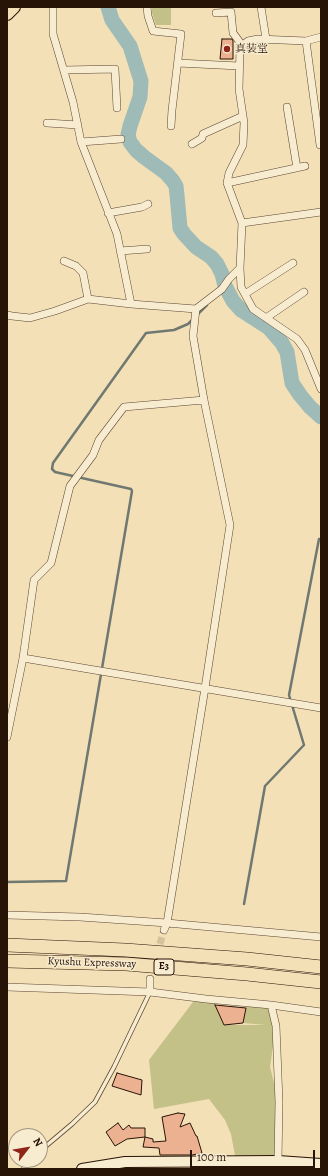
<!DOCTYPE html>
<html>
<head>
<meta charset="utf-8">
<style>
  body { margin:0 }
  #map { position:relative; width:328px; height:1176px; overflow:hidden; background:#f3e0b6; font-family:Alegreya,serif }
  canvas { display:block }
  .frame { position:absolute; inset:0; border:8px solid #281307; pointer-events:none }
  .north { position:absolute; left:8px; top:1128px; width:40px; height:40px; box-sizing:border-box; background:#f7ebd0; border:1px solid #a49580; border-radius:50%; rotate:59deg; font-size:11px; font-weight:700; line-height:16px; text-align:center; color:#281307 }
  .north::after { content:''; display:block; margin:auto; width:14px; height:18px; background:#8f2418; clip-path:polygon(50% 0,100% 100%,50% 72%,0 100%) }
  .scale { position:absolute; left:190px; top:1150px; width:125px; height:18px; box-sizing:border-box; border:2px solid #281307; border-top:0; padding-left:5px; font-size:12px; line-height:14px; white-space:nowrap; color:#281307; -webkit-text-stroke:3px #f7ebd0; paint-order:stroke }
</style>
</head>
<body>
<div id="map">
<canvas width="328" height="1176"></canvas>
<div class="frame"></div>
<div class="north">N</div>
<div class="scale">100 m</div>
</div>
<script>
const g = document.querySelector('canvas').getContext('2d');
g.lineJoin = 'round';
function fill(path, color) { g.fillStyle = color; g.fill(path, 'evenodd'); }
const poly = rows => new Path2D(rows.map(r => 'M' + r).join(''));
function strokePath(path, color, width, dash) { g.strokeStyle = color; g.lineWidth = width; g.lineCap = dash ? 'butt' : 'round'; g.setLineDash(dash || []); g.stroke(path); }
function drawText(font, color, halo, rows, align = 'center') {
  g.font = font + ' Alegreya,"Noto Serif JP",serif'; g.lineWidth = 3; g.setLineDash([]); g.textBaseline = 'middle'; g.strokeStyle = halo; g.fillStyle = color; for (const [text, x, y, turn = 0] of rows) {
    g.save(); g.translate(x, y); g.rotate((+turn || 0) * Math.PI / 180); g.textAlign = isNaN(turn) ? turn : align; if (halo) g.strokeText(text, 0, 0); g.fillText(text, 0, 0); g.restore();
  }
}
fill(poly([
  [152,7,171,7,171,25,156,25,152,13],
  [206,999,215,1004,224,1025,266,1025,243,1023,246,1007,271,1005,276,1026,270,1067,279,1102,278,1161,236,1161,231,1134,225,1120,209,1099,154,1109,149,1060,193,1002]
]), '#c3c088');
strokePath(poly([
  [198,314,207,305],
  [7,882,66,881,132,491,131,489,55,472,52,469,53,463,146,333,174,330,188,324,193,319],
  [244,904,265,786,304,745,289,695,319,539,321,539]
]), '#6f7871', 2.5);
strokePath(poly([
  [108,7,112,20,130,46,141,81,140,97,130,126,128,135,130,142,136,150,144,157,166,173,173,181,176,186,177,195,180,228,184,234,196,247,211,257,217,264,222,274,225,286,233,301,241,310,269,328,282,343,287,352,292,383,300,395,310,407,321,417]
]), '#9ebbb7', 15);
const building = poly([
  [222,39,232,39,233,41,233,59,220,59,222,39],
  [215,1005,246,1008,243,1023,224,1025,215,1005],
  [117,1073,142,1080,141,1095,112,1086,117,1073],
  [178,1113,185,1114,180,1127,190,1123,196,1136,197,1136,202,1153,192,1155,160,1155,159,1148,143,1147,145,1137,153,1139,153,1142,166,1141,162,1117,178,1113],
  [118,1123,123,1130,129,1125,131,1128,145,1128,145,1137,127,1139,115,1146,106,1132,118,1123]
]);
fill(building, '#ecb191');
strokePath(building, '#281307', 1);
strokePath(poly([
  [157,954,164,930]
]), '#d5c19c', 7, [7, 3.5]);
const service = poly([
  [40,1151,72,1124,95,1102,114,1067,150,992],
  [24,1169,24,1164,29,1160]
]);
const minor = poly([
  [53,7,53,34,73,102,81,142,117,234,131,304],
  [147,7,148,16,153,31,181,34,172,110,171,126],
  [261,7,266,39],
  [216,13,231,12,233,33,242,45],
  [306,41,320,145],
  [178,63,239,66],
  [64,70,115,69,117,108],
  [287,107,297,168],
  [47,123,78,125],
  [81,142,121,139],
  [192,144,202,138,203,134,243,116],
  [227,183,305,166],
  [108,213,142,207,148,204],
  [242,223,321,212],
  [120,251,147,249],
  [64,261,76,266,83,273,88,299],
  [240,268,241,287,253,309,297,339,305,350,321,389],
  [245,294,293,263],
  [7,315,12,316,30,318,55,311,88,299,131,304,196,309,222,289,229,279,240,268,242,223,227,183,229,173,243,145,244,123,239,89,240,47,248,41,258,39,306,41,321,37],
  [266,318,304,292],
  [23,658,321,708],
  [7,737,23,658,34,580,51,563,70,486,93,455,99,440,124,407,204,400],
  [7,915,80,917,167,923,321,937],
  [164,930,167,923,205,688,230,525,204,400,193,336,196,309],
  [7,987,150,992,206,999,271,1005,321,1012],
  [150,992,150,979],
  [271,1005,276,1026,279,1102,278,1161]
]);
const secondary = poly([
  [82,1169,125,1162,278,1161,321,1164]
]);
const trunk = poly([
  [7,14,14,7]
]);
const motorway = poly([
  [7,945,125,950,247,959,321,967],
  [7,961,126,964,247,974,321,982]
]);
strokePath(service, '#5b4633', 5);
strokePath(minor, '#5b4633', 8);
strokePath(secondary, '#281307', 12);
strokePath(trunk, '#281307', 14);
strokePath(motorway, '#281307', 14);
strokePath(service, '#f7ebd0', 3.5);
strokePath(minor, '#f7ebd0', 7);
strokePath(secondary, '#f7ebd0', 10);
strokePath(trunk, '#f3e0b6', 12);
strokePath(motorway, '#f3e0b6', 13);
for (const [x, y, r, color] of [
  [227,49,4,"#8f2418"]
]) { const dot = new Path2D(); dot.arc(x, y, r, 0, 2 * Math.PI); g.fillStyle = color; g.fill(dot); strokePath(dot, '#f7ebd0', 1.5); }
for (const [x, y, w] of [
  [164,967,20]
]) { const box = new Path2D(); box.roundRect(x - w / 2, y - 8, w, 16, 3); g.fillStyle = '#f7ebd0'; g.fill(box); strokePath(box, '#281307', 1); }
drawText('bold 10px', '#281307', null, [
  ["E3",164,967]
]);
drawText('11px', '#281307', '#f7ebd0', [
  ["真装堂",235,49]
], 'left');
drawText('11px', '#281307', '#f7ebd0', [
  ["Kyushu Expressway",92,963,2]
]);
</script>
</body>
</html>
